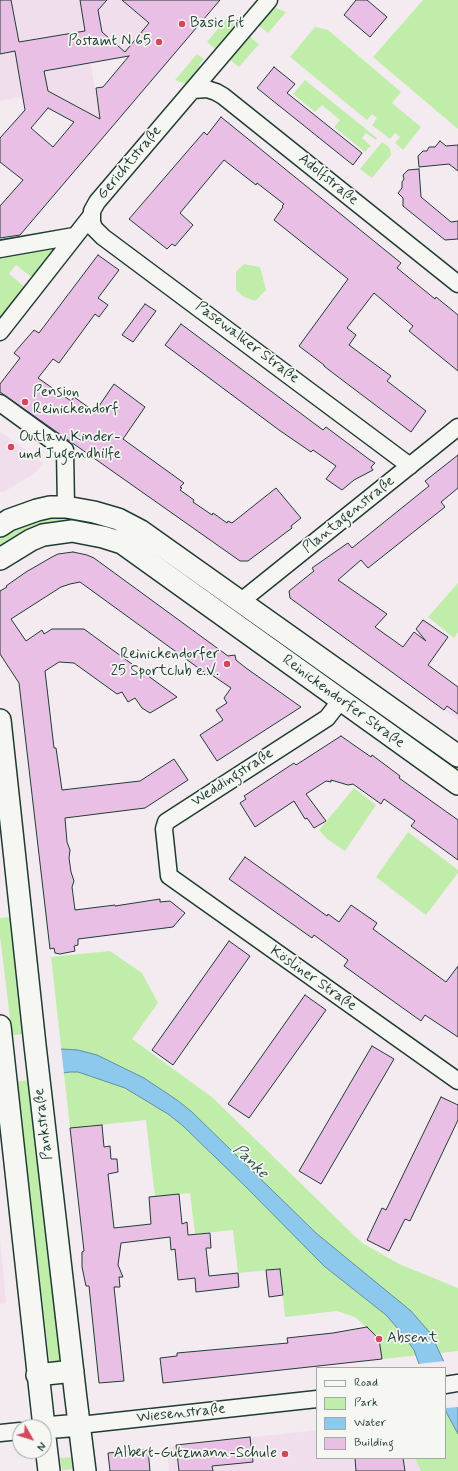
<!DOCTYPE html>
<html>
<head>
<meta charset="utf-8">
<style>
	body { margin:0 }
	#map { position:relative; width:458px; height:1471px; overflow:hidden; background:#f3ebf0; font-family:Mynerve,sans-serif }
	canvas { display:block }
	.legend { position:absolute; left:316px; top:1367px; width:130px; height:92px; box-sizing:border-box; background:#f6f6f2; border:1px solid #a0aca6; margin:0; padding:5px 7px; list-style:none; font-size:12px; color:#1f3d34 }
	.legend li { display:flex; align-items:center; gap:8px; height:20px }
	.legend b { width:20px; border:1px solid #a0aca6 }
	.north { position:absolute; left:12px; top:1419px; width:40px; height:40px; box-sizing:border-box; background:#f6f6f2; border:1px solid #a0aca6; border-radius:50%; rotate:129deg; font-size:11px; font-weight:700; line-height:16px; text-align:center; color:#1f3d34 }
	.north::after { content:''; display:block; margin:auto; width:14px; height:18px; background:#d1495b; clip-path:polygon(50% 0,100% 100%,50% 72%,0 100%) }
</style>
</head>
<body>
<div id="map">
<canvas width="458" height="1471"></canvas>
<ul class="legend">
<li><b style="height:5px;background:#f6f6f2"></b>Road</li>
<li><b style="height:11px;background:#c1edaa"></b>Park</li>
<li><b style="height:11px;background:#8dc8ed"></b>Water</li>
<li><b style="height:11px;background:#e9bfe6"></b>Building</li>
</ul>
<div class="north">N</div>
</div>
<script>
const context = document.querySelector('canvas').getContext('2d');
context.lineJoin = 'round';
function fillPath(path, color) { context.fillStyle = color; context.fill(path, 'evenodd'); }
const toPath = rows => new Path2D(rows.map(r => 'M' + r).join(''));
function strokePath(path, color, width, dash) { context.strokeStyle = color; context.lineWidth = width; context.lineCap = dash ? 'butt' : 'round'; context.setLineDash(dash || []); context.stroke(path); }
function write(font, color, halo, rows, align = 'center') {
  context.font = font + ' Mynerve,sans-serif'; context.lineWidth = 3.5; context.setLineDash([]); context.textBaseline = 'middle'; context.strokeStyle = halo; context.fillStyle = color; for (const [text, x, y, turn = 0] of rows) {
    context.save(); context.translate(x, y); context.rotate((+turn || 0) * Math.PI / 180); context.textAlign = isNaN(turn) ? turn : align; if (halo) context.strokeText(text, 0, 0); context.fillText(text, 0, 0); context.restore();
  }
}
const built = toPath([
	[0,0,220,0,155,77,102,32,86,35,100,119,48,91,0,101],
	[0,431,43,463,35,473,2,493,0,492],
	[458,691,458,720,445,710],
	[0,1240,6,1303,0,1304],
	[317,1430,317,1458,415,1458,421,1471,169,1471,167,1447]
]);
const green = toPath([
	[423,0,458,0,458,129,373,57],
	[274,7,286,12,268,33,258,25],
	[227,18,238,27,218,51,207,42],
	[315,27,328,30,401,92,392,103,421,127,403,150,395,143,400,137,395,133,390,139,372,125,377,118,372,114,367,120,290,57],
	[249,36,259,44,239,67,229,59],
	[197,54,204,59,199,65,203,68,192,81,186,84,175,80],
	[305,80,377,138,376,140,366,133,362,138,371,146,370,148,369,147,365,152,334,127,340,120,322,105,315,112,293,94],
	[382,142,390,148,391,155,372,178,360,169],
	[52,247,56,250,34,279,16,265,9,274,26,288,0,323,0,255],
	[244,264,260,267,266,290,255,301,244,297,236,290,236,272],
	[66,517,107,522,204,583,200,589,122,535,0,548,0,539,16,530,44,520],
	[458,583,458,632,454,638,428,617],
	[318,665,458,765,458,774,314,671],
	[354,788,376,805,345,851,327,839,319,830],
	[408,832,458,870,458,873,426,915,376,877],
	[11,917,25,1034,12,1035,0,936,0,918],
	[110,951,142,973,158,1003,132,1039,213,1098,362,1243,399,1264,458,1288,458,1351,382,1359,379,1339,355,1317,337,1311,285,1317,280,1269,238,1273,233,1230,195,1234,190,1193,155,1197,146,1120,70,1128,51,957],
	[30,1080,61,1360,60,1362,52,1363,49,1359,17,1081],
	[458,1407,458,1471,421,1471,415,1458,445,1458,445,1408],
	[74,1457,74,1469,62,1470,60,1458]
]);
const water = toPath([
	[61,1049,78,1050,97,1055,144,1078,177,1100,192,1112,316,1233,411,1311,431,1334,458,1392,458,1434,445,1410,445,1368,419,1364,414,1350,399,1330,386,1315,324,1266,246,1187,182,1125,168,1114,125,1088,78,1072,70,1072,0,1082,61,1049]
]);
const pier = toPath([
	[61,1047,64,1074,0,1084,0,1055],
	[445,1361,458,1388,458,1407,445,1408,445,1368,419,1368,417,1364]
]);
const building = toPath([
	[0,0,11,0,19,42,85,31,80,0,107,0,98,10,102,32,125,52,149,23,122,0,220,0,20,235,0,238,0,206,23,180,0,162,0,138,25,110,15,51,0,54,0,0],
	[129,56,103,87,96,88,100,119,48,91,44,71,129,56],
	[48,108,74,122,53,147,31,128,48,108],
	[356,0,367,0,387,17,370,37,344,15,356,0],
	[274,67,295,84,287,93,362,153,353,165,257,88,274,67],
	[221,117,401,263,397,268,435,299,436,297,458,315,458,371,409,331,413,326,374,293,347,328,356,335,349,345,391,376,387,381,426,411,411,432,329,370,324,366,324,365,299,346,348,279,274,220,283,207,282,206,284,204,257,183,256,185,224,160,180,213,193,225,175,246,172,244,167,249,129,219,204,132,207,135,221,117],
	[440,141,446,146,458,145,458,171,449,164,419,167,418,156,423,151,427,151,429,147,435,147,440,141],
	[419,169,421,197,451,222,458,221,458,239,445,240,403,206,403,198,398,193,402,188,402,182,404,179,403,175,408,170,419,169],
	[98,255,119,270,98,298,108,305,99,317,95,314,59,363,53,359,38,378,71,401,74,397,95,412,114,384,145,407,123,439,184,483,180,487,182,488,180,490,194,500,193,502,212,515,213,513,227,523,228,521,232,523,276,488,301,518,291,526,292,528,248,561,240,561,0,392,0,384,20,358,14,353,34,330,39,333,98,255],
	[145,304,156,311,133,342,122,335,145,304],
	[181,324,323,430,326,427,370,460,375,463,371,467,373,470,354,480,342,490,326,479,336,466,313,450,311,452,279,430,165,345,181,324],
	[458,455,458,488,441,502,445,507,368,568,361,560,338,580,387,614,375,627,403,647,414,632,426,641,416,629,423,620,448,637,428,665,458,687,458,714,447,706,444,710,290,598,289,591,314,571,312,568,345,545,348,543,352,548,429,486,425,481,458,455],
	[73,552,87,555,94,558,228,656,235,655,236,660,246,668,301,707,217,761,200,735,223,720,216,710,227,703,224,698,231,688,209,673,208,675,80,582,70,584,61,587,11,619,26,641,42,630,44,634,52,629,84,629,177,697,150,713,142,708,135,698,128,702,122,692,117,694,74,663,59,662,45,671,54,748,56,748,62,790,140,781,174,759,188,780,145,808,65,818,67,842,70,850,69,858,71,872,74,881,72,887,75,910,115,905,115,906,160,899,160,902,170,901,185,913,173,927,78,939,78,945,74,946,75,951,60,954,55,953,54,948,50,949,19,683,0,654,0,591,7,587,6,586,26,572,52,557,58,554,73,552],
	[341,736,371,757,372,755,400,776,399,778,458,820,458,860,411,826,415,821,384,799,381,804,353,784,348,785,331,780,331,782,326,781,306,794,326,821,314,828,307,818,305,819,294,801,255,827,240,803,246,799,244,796,294,763,296,765,341,736],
	[245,857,327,916,328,914,339,922,351,905,377,923,373,929,446,982,458,966,458,1037,425,1015,421,1021,344,966,348,960,314,935,312,938,229,879,245,857],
	[229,941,250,956,173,1065,152,1050,229,941],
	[305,995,326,1010,249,1118,228,1104,305,995],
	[372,1046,394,1059,321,1184,299,1171,372,1046],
	[441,1097,458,1105,458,1120,410,1221,405,1219,389,1251,367,1240,382,1208,386,1210,441,1097],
	[102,1125,104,1147,110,1146,111,1159,117,1159,118,1172,108,1174,114,1228,151,1224,149,1197,179,1194,182,1224,187,1222,188,1235,210,1233,211,1248,206,1248,209,1276,238,1273,239,1287,196,1292,195,1278,178,1280,175,1249,171,1250,170,1237,121,1243,118,1265,123,1277,119,1277,120,1287,114,1287,124,1381,99,1383,89,1286,86,1286,82,1267,82,1252,84,1251,70,1128,102,1125],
	[280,1269,283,1295,269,1297,266,1270,280,1269],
	[367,1327,379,1339,382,1359,163,1383,160,1358,177,1356,177,1353,288,1343,287,1338,333,1333,367,1327],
	[250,1437,253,1462,212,1466,213,1471,179,1471,176,1445,250,1437],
	[148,1449,150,1471,110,1471,108,1453,148,1449],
	[355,1458,403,1458,405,1471,356,1471,355,1458]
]);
const minor = toPath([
	[269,0,97,202,92,211,92,222,94,228,103,237,410,466],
	[193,90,207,89,216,92,223,96,458,284],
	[0,249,74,236],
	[0,332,91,216],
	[0,403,65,450,66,507],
	[240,602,458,427],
	[341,700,327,718,166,822,164,829,169,876,458,1081],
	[445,1385,458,1383],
	[80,1425,317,1399],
	[0,1433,20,1431]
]);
const major = toPath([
	[0,526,9,520,37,510,50,507,66,507,94,512,118,519,141,531,458,756],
	[0,559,31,540,43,535,72,531,103,537,122,543,458,784],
	[0,720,35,1045,76,1399,85,1471],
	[0,1026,44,1427],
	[37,1375,73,1371],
	[44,1428,80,1425],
	[44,1429,49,1471]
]);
const markers = [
	[182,24,4,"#d1495b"],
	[159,42,4,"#d1495b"],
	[25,402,4,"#d1495b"],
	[11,447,4,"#d1495b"],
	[227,664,4,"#d1495b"],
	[379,1339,4,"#d1495b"],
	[285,1454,4,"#d1495b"]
];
const poiNames = [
	["Basic Fit",190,24],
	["Postamt N 65",151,42,"right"],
	["Pension",33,393],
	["Reinickendorf",33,410],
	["Outlaw Kinder-",19,438],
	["und Jugendhilfe",19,455],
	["Reinickendorfer",219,655,"right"],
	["25 Sportclub e.V.",219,672,"right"],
	["Absent",387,1339],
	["Albert-Gutzmann-Schule",277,1454,"right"]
];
const streetNames = [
	["Gerichtstraße",130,163,-50],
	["Adolfstraße",328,180,39],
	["Pasewalker Straße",247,343,37],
	["Plantagenstraße",349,515,-39],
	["Reinickendorfer Straße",343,702,36],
	["Weddingstraße",233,778,-33],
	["Kösliner Straße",313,979,35],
	["Pankstraße",44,1124,-97],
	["Wiesenstraße",181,1414,-6]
];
const waterNames = [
	["Panke",250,1162,44]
];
fillPath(built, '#f0deed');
fillPath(green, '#c1edaa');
fillPath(water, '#8dc8ed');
strokePath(water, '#6190a3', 1);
fillPath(pier, '#f3ebf0');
fillPath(building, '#e9bfe6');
strokePath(building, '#1f3d34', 1);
strokePath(minor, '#1f3d34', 19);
strokePath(major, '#1f3d34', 24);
strokePath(minor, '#f6f6f2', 16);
strokePath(major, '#f6f6f2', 21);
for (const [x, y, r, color] of markers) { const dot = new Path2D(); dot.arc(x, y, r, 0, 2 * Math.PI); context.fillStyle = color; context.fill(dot); strokePath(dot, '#f6f6f2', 1.5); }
write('15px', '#1f3d34', '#f6f6f2', poiNames, 'left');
write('15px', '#1f3d34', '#f6f6f2', streetNames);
write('italic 16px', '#355959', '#f6f6f2', waterNames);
</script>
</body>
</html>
